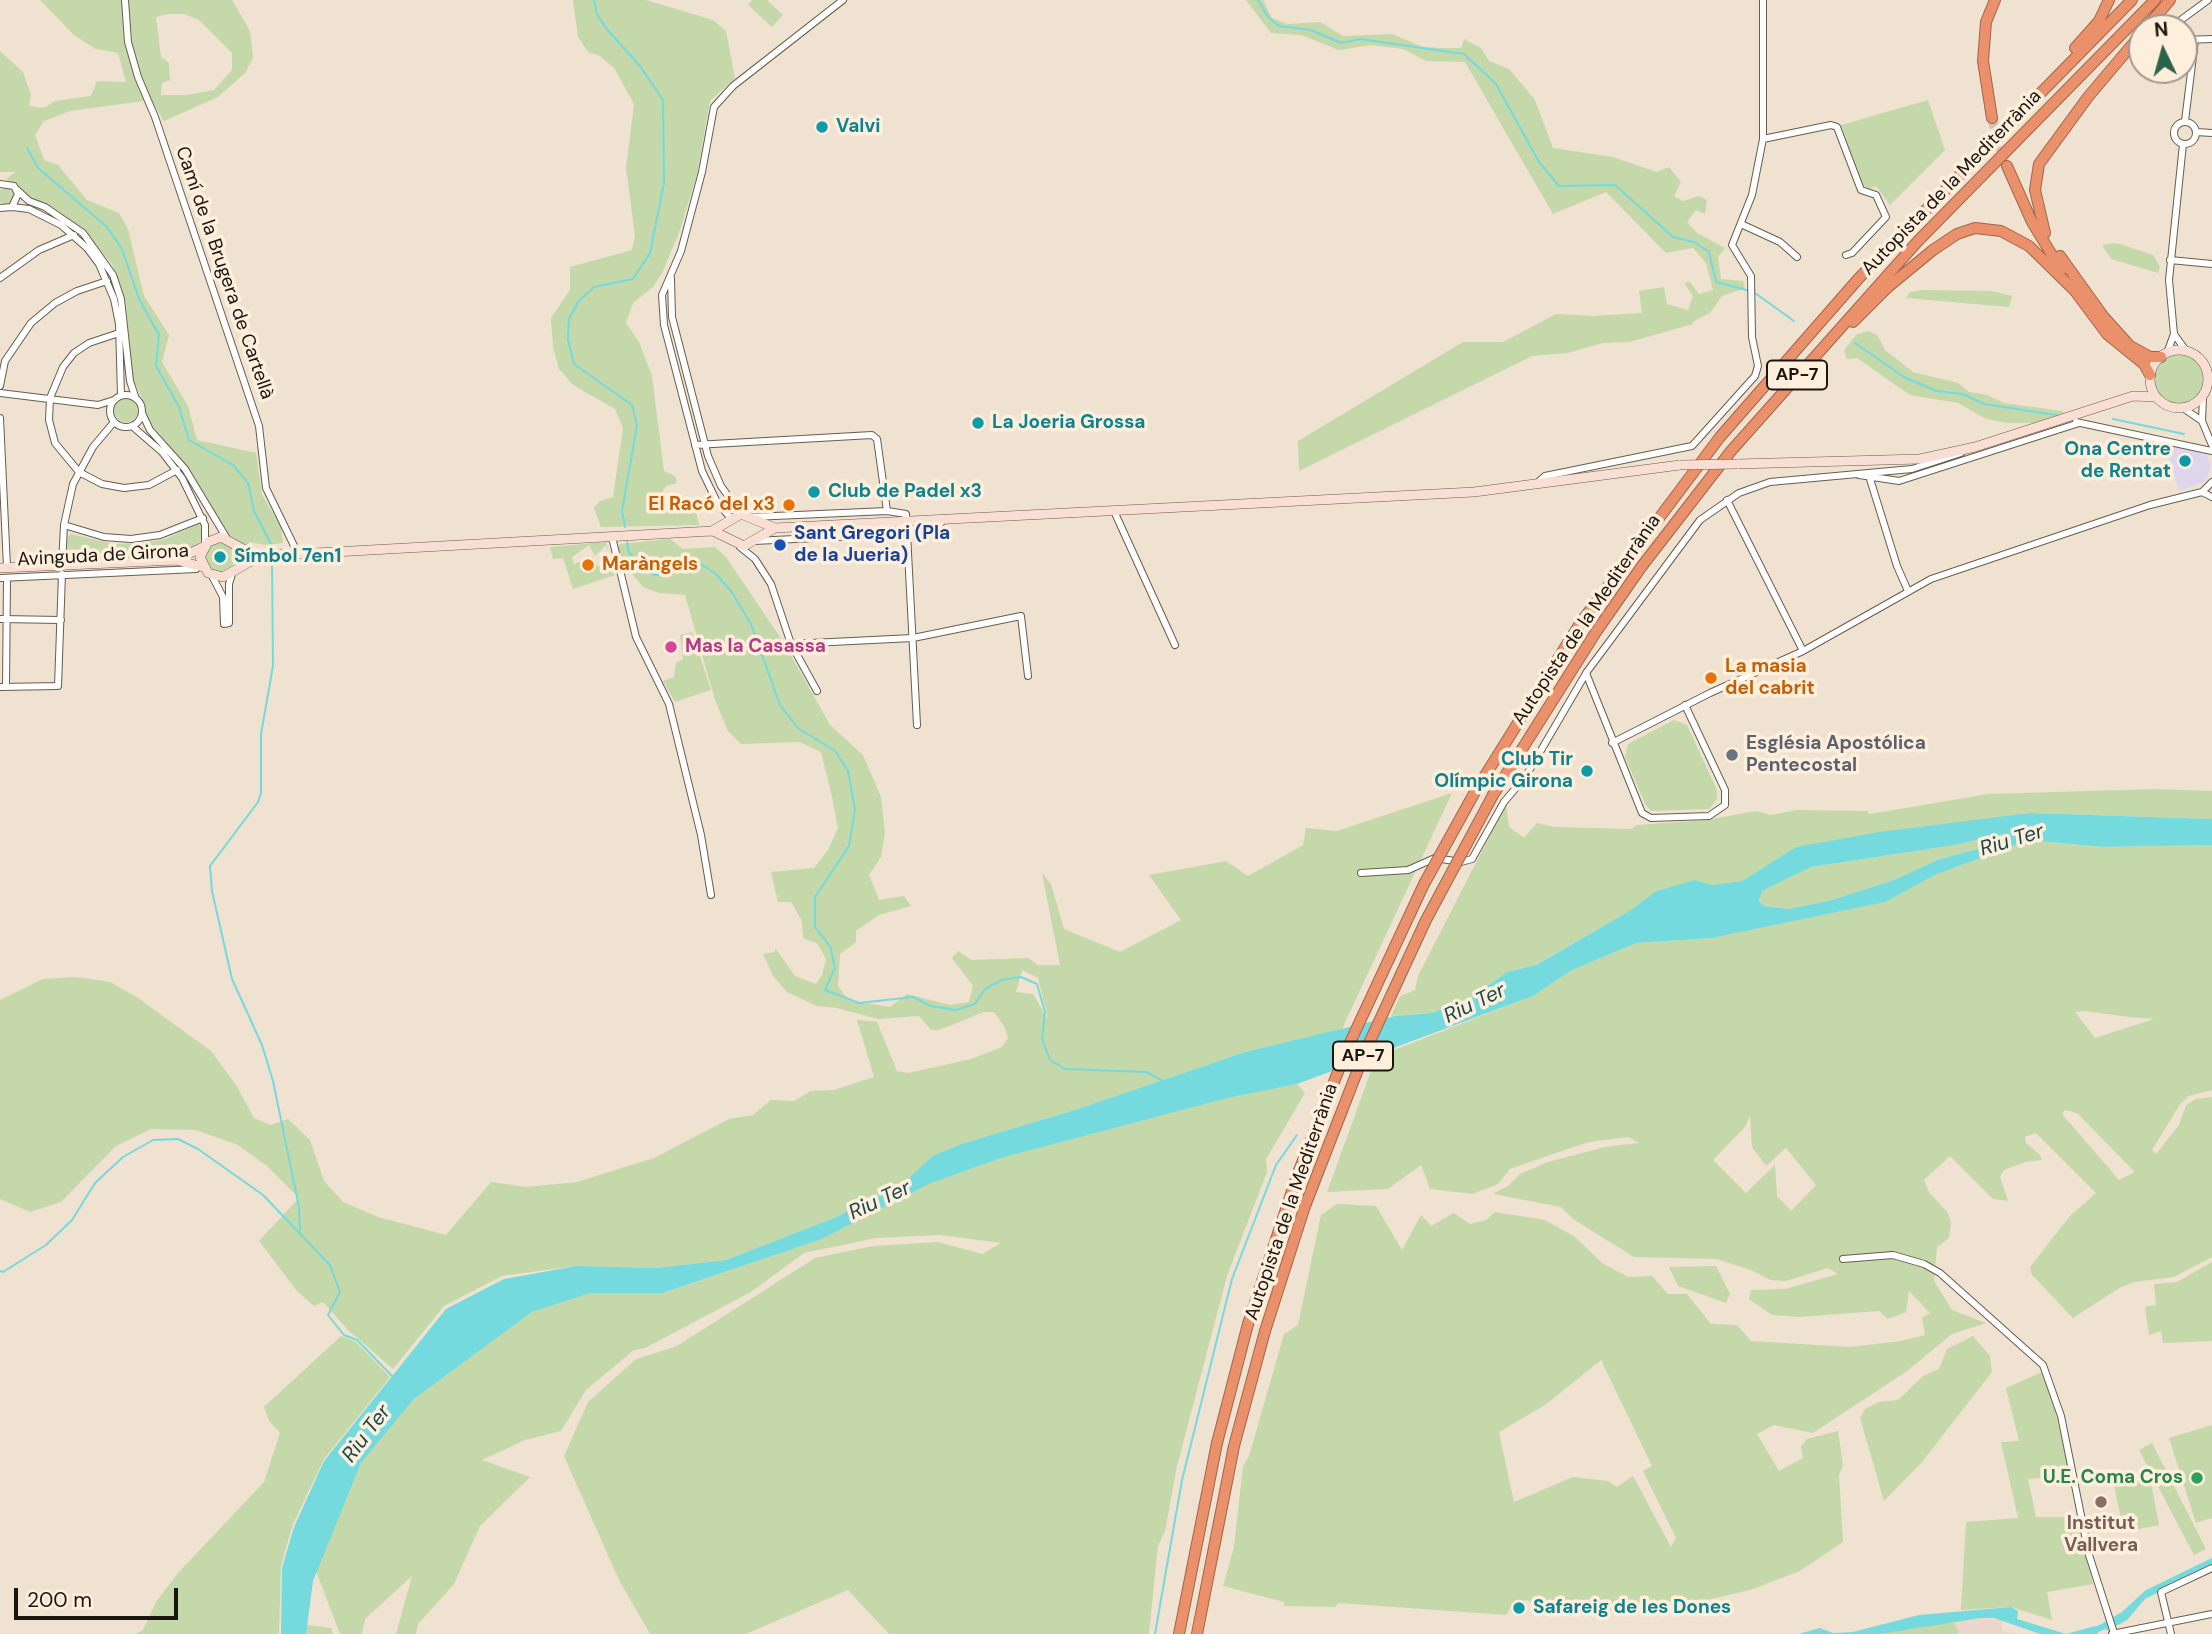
<!DOCTYPE html>
<html>
<head>
<meta charset="utf-8">
<style>
	body { margin:0 }
	#map { position:relative; width:2212px; height:1634px; overflow:hidden; background:#f0e2d0; font-family:"DM Sans",sans-serif }
	canvas { display:block }
	.north { position:absolute; left:2128px; top:14px; width:70px; height:70px; box-sizing:border-box; background:#feefdd; border:2px solid #a3988b; border-radius:50%; rotate:355deg; font-size:19px; font-weight:700; line-height:28px; text-align:center; color:#1a160f }
	.north::after { content:''; display:block; margin:auto; width:24px; height:32px; background:#2c634b; clip-path:polygon(50% 0,100% 100%,50% 72%,0 100%) }
	.scale { position:absolute; left:14px; top:1588px; width:164px; height:32px; box-sizing:border-box; border:4px solid #1a160f; border-top:0; padding-left:9px; font-size:21px; line-height:24px; white-space:nowrap; color:#1a160f; -webkit-text-stroke:5px #feefdd; paint-order:stroke }
</style>
</head>
<body>
<div id="map">
<canvas width="2212" height="1634"></canvas>
<div class="north">N</div>
<div class="scale">200 m</div>
</div>
<script>
const context = document.querySelector('canvas').getContext('2d');
context.lineJoin = 'round';
function fillPath(path, color) { context.fillStyle = color; context.fill(path, 'evenodd'); }
const toPath = rows => new Path2D(rows.map(r => 'M' + r).join(''));
function strokePath(path, color, width, dash) { context.strokeStyle = color; context.lineWidth = width; context.lineCap = dash ? 'butt' : 'round'; context.setLineDash(dash || []); context.stroke(path); }
function write(font, color, halo, rows, align = 'center') {
  context.font = font + ' "DM Sans",sans-serif'; context.lineWidth = 7; context.setLineDash([]); context.textBaseline = 'middle'; context.strokeStyle = halo; context.fillStyle = color; for (const [text, x, y, turn = 0] of rows) {
    context.save(); context.translate(x, y); context.rotate((+turn || 0) * Math.PI / 180); context.textAlign = isNaN(turn) ? turn : align; if (halo) context.strokeText(text, 0, 0); context.fillText(text, 0, 0); context.restore();
  }
}
const commercial = toPath([
	[2164,443,2206,452,2211,466,2206,481,2179,491]
]);
const education = toPath([
	[1980,1618,2002,1620,2002,1631,2018,1634,1959,1634,1954,1622]
]);
const green = toPath([
	[40,0,232,0,250,31,253,58,245,73,218,97,164,121,151,100,70,111,44,121,35,135,44,160,58,165,87,200,119,213,128,229,144,296,169,335,162,362,188,406,197,440,256,453,262,495,281,526,283,543,267,545,248,542,257,552,243,548,225,533,185,464,146,418,144,402,133,379,126,303,112,264,80,227,54,208,28,197,6,179,16,172,0,172,0,51,23,72,31,95,29,106,44,108,55,101,91,96,97,81,126,82,118,53,96,49,75,36],
	[168,14,184,14,199,20,232,53,232,70,214,90,186,95,161,95,162,83,170,80,169,63,161,57,156,17],
	[573,0,646,0,713,20,726,31,735,78,710,101,697,174,679,233,662,273,653,287,633,303,626,323,639,342,652,376,664,471,675,476,677,483,666,486,657,500,671,505,695,507,699,525,601,527,594,508,600,501,613,497,623,428,615,409,573,385,559,369,553,347,551,318,570,290,570,267,632,250,635,236,626,168,634,104,614,68,600,56,588,52,578,37],
	[752,0,767,0,783,15,772,27,748,5],
	[1246,0,1263,0,1272,18,1288,24,1320,22,1343,36,1392,34,1423,47,1441,48,1461,48,1464,39,1481,48,1489,61,1509,69,1535,100,1553,148,1613,157,1657,172,1669,167,1681,182,1674,196,1683,201,1699,196,1707,200,1705,214,1696,210,1687,222,1697,233,1725,248,1718,257,1721,279,1743,281,1745,288,1722,296,1710,313,1694,321,1693,324,1629,342,1603,343,1568,353,1532,356,1299,471,1298,441,1463,342,1503,342,1556,314,1593,316,1642,313,1639,291,1664,287,1667,304,1688,310,1693,296,1684,283,1690,282,1699,294,1713,290,1706,263,1693,248,1666,253,1606,192,1553,214,1465,62,1426,61,1403,49,1371,45,1339,50,1301,35,1271,33],
	[1928,100,1945,150,1890,205,1876,186,1869,189,1863,185,1841,125],
	'-2 196a8 8 0 1 1 16 0a8 8 0 1 1-16 0Z',
	[2116,243,2153,255,2160,267,2158,273,2111,259,2102,245],
	[1922,290,1991,291,2012,296,2009,307,1906,298,1910,292],
	[1869,331,1878,336,1885,350,1913,372,1958,383,1969,392,1987,395,2004,403,2062,411,2064,414,2040,423,2007,423,1986,419,1958,403,1910,395,1857,358,1847,359,1844,350,1857,334],
	'2154 380a25 25 0 1 1 50 0a25 25 0 1 1-50 0Z',
	'114 410a12 12 0 1 1 24 0a12 12 0 1 1-24 0Z',
	[198,524,203,527,202,539,197,545,177,555,71,561,67,557,67,537,71,534,114,544,141,543,165,539],
	[670,539,683,549,715,547,726,557,784,643,830,725,863,755,881,797,885,832,881,857,869,875,879,900,904,896,911,906,879,915,856,931,856,942,840,954,838,986,848,1000,890,1007,907,994,950,1005,969,1002,973,986,952,958,958,951,971,960,1028,958,1038,965,1060,965,1042,873,1051,884,1064,929,1120,952,1181,920,1149,875,1226,861,1248,876,1303,845,1306,828,1337,831,1452,793,1342,1029,1245,1052,1075,1110,961,1144,932,1156,902,1185,834,1218,726,1260,656,1268,576,1266,502,1276,444,1306,393,1369,348,1330,323,1302,314,1306,297,1291,259,1241,299,1198,267,1166,238,1145,196,1130,151,1129,116,1146,61,1202,30,1212,0,1199,0,1000,43,979,76,977,110,982,138,998,211,1051,236,1085,254,1118,271,1125,288,1119,310,1140,324,1181,343,1202,378,1217,446,1235,491,1182,526,1187,577,1182,654,1158,729,1119,753,1115,771,1100,794,1101,811,1091,834,1090,874,1077,857,1020,877,1022,897,1071,908,1073,971,1059,1002,1047,1008,1038,1004,1026,994,1012,984,1012,939,1030,931,1030,919,1016,878,1019,837,1008,817,1006,787,992,773,976,763,954,775,952,775,948,795,976,816,984,822,975,826,959,818,944,803,938,802,921,791,902,778,902,771,872,814,868,828,850,838,828,832,797,821,752,800,742,741,744,728,731,715,700,685,595,659,593,643,587,615,553,620,544],
	[1022,970,1038,978,1048,1019,1033,994,1016,992],
	[606,542,615,575,573,589,563,558,553,559,550,547],
	[589,545,595,556,606,545,611,559,598,567,593,557,574,564,572,557],
	'205 557a15 15 0 1 1 30 0a15 15 0 1 1-30 0Z',
	[692,632,711,690,675,702,663,681,674,677,676,663,683,659,680,635],
	[1674,720,1687,725,1717,790,1717,799,1709,809,1651,811,1645,804,1625,757,1628,744],
	[2156,789,2212,791,2212,819,2030,813,1796,847,1742,881,1712,885,1695,880,1656,891,1631,910,1535,965,1507,972,1471,998,1432,1013,1391,1016,1400,996,1415,990,1418,976,1506,804,1509,827,1524,838,1537,823,1554,827,1631,829,1637,825,1707,820,1756,811,1771,815,1796,810,1867,811,1870,814,1988,794],
	[2003,834,2007,835,1992,845,1937,860,1894,880,1832,900,1788,909,1764,906,1759,900,1762,891,1811,867,1955,845],
	[2028,840,2103,847,2212,845,2212,1090,2189,1096,2180,1104,2152,1150,2156,1154,2179,1125,2186,1105,2196,1099,2212,1097,2212,1257,2174,1277,2134,1282,2121,1287,2073,1318,2032,1275,2030,1267,2070,1216,2096,1193,2036,1133,2025,1137,2026,1143,2040,1155,2042,1160,2025,1162,2004,1170,2000,1177,2008,1201,1993,1199,1950,1156,1924,1180,1929,1192,1948,1213,1951,1222,1949,1238,1937,1247,1934,1281,1952,1310,1986,1323,1952,1334,1907,1371,1813,1433,1774,1425,1757,1434,1779,1471,1803,1458,1801,1446,1807,1439,1838,1431,1843,1465,1839,1475,1843,1542,1800,1571,1750,1590,1707,1600,1655,1602,1621,1611,1579,1613,1556,1611,1545,1603,1534,1608,1528,1600,1514,1602,1506,1615,1339,1603,1335,1607,1285,1606,1284,1602,1223,1586,1234,1547,1243,1466,1249,1456,1284,1334,1298,1325,1321,1215,1337,1204,1376,1206,1402,1250,1421,1215,1431,1226,1454,1213,1470,1224,1486,1220,1495,1212,1545,1220,1575,1237,1602,1263,1628,1277,1652,1276,1668,1294,1687,1294,1711,1324,1737,1325,1751,1341,1850,1347,1901,1341,1925,1335,1922,1318,1930,1313,1909,1291,1906,1312,1888,1319,1879,1311,1799,1317,1772,1315,1749,1299,1751,1290,1785,1289,1838,1274,1828,1268,1786,1281,1770,1280,1751,1270,1716,1259,1634,1257,1573,1219,1561,1207,1493,1194,1508,1186,1520,1174,1548,1162,1605,1147,1639,1143,1629,1137,1589,1142,1550,1155,1510,1169,1498,1184,1473,1194,1430,1189,1421,1165,1388,1189,1327,1192,1376,1057,1533,996,1570,971,1636,943,1712,938,1884,902,1935,875],
	[2084,1011,2130,1017,2154,1019,2095,1038,2075,1012],
	[2065,1110,2077,1113,2135,1172,2119,1180,2062,1114],
	[1750,1116,1752,1147,1766,1166,1786,1148,1816,1185,1791,1211,1777,1196,1775,1165,1746,1193,1713,1160,1745,1127],
	[1601,1360,1652,1466,1643,1471,1676,1538,1671,1547,1633,1476,1617,1487,1608,1481,1573,1477,1514,1502,1499,1432,1545,1405],
	[1297,1084,1305,1093,1266,1159,1267,1172,1227,1276,1177,1466,1165,1531,1158,1546,1149,1634,889,1634,848,1590,746,1634,650,1634,619,1580,564,1456,588,1402,636,1359,677,1346,815,1258,873,1246,938,1242,982,1254,1001,1243,940,1235,876,1238,804,1253,751,1292,645,1348,634,1350,586,1390,561,1431,525,1440,482,1460,530,1477,480,1526,454,1584,418,1624,416,1634,396,1634,412,1576,365,1619,362,1634,340,1634,316,1571,361,1463,414,1399,532,1312,591,1293,664,1293,822,1239,929,1184,1001,1158,1228,1098],
	[2212,1262,2212,1341,2163,1343,2161,1331,2149,1335,2145,1307,2156,1305,2154,1284,2177,1282],
	[1716,1266,1730,1294,1726,1303,1678,1286,1669,1267],
	[341,1336,356,1342,390,1377,324,1459,293,1524,281,1566,279,1634,135,1634,143,1630,156,1602,178,1573,264,1482,280,1433,269,1421,264,1407],
	[1973,1336,1990,1356,1992,1372,1922,1462,1884,1501,1860,1418,1865,1409,1879,1402,1898,1400,1923,1376,1939,1369,1947,1349],
	[2042,1372,2054,1405,2070,1476,2028,1479,2036,1517,2079,1517,2093,1584,2047,1592,2052,1620,2011,1607,1961,1610,1966,1522,2018,1518,2001,1442,2019,1441,2006,1388],
	[2212,1425,2212,1518,2196,1523,2169,1438],
	[2152,1443,2206,1549,2194,1555,2139,1450],
	[2149,1473,2159,1525,2124,1532,2113,1481],
	[1954,1622,1959,1634,1880,1634,1900,1629],
	[307,1625,331,1628,333,1634,306,1634]
]);
const water = toPath([
	[2030,813,2212,819,2212,845,2103,847,2028,840,1935,875,1885,902,1712,938,1636,943,1570,971,1533,996,1297,1084,1228,1098,1001,1158,929,1184,822,1239,663,1293,591,1293,532,1312,414,1399,361,1463,313,1581,306,1634,281,1634,282,1568,294,1527,324,1461,446,1309,504,1279,576,1266,656,1268,726,1260,834,1218,902,1185,932,1156,961,1144,1075,1110,1245,1052,1395,1016,1432,1013,1471,998,1507,972,1536,965,1631,910,1656,891,1695,880,1712,885,1742,881,1796,847,1880,832],
	[2003,834,2006,835,1992,845,1937,860,1894,880,1832,900,1788,909,1764,906,1759,901,1762,891,1811,867,1955,845],
	[2212,1558,2212,1565,2145,1599,2127,1620,2107,1631,2103,1623,2122,1612,2146,1590],
	[2011,1607,2018,1611,2017,1619,2066,1634,2095,1626,2098,1634,2040,1634,1994,1618,1980,1618,1880,1634,1798,1634,1820,1628,1833,1633,1853,1632,1919,1615]
]);
const stream = toPath([
	[594,0,597,14,605,27,640,66,663,100,664,183,650,253,633,279,594,287,578,302,569,319,568,339,574,364,632,405,637,426,622,511,625,527],
	[1258,0,1268,17,1279,26,1311,30,1341,43,1360,39,1464,54,1496,84,1539,162,1559,186,1615,185,1673,237,1694,242,1709,252,1716,282,1750,291],
	[27,148,38,168,107,227,122,249,139,299,159,335,156,366,179,407,189,440,233,465,248,483,254,511,271,544],
	[1755,293,1794,321],
	[1855,343,1904,377,1936,391,1963,394,1984,404,2056,415],
	[2113,419,2184,434],
	[627,540,628,551,644,570,655,575,682,570,697,562,715,573,731,591,751,624,780,705,798,728,835,751,848,771,855,809,849,846,815,897,815,927,830,946,835,968,825,990,859,1003,913,997,931,1006,956,1010,975,1004,985,989,1002,980,1021,977,1037,984,1045,1012,1042,1039,1050,1060,1065,1069,1146,1072,1163,1081],
	[272,561,273,666,261,734,261,793,258,802,210,866,212,891,232,979,262,1045,273,1081,299,1207,300,1234],
	[0,1271,3,1272,46,1245,72,1220,95,1183,123,1157,153,1140,178,1139,198,1149,263,1195,330,1265,340,1292,328,1315,344,1335,357,1340,393,1377],
	[1155,1634,1182,1480,1232,1279,1276,1165,1297,1135]
]);
const canal = toPath([
	[2087,1634,2111,1623]
]);
const motorwayTunnel = toPath([
	[1992,118,2005,162]
]);
const minor = toPath([
	[125,0,128,42,138,77,155,117,259,426,266,488,298,554],
	[2170,28,2208,0],
	[2184,40,2212,39],
	[2185,121,2195,40],
	'2174 133a11 11 0 1 1 22 0a11 11 0 1 1-22 0Z',
	[2196,132,2212,133],
	[1763,139,1831,125,1837,127,1861,190,1876,195,1886,217,1852,253,1846,255],
	[2183,144,2169,280,2174,334,2187,352],
	[0,184,14,186,18,194,12,207,0,208],
	[15,188,29,201,45,207,83,233,113,275,121,299,130,381,136,399],
	[12,207,29,209,61,225,87,248,99,264,114,299,119,324,121,396],
	[1741,224,1780,242,1797,257],
	[2170,260,2212,264],
	[0,278,39,250,74,235],
	[671,278,672,317,708,456,721,486,741,514],
	[119,333,89,343,74,353,63,367,50,398,49,420,55,443,79,472,102,484,124,488,149,485,177,470],
	[2167,353,2174,334],
	[0,386,5,361,31,323,55,303,77,291,107,281],
	[0,393,98,405,114,400],
	'110 411a16 16 0 1 1 32 0a16 16 0 1 1-32 0Z',
	[2203,396,2202,421,2212,445],
	[2183,408,2202,421],
	[142,413,150,430,185,469,226,537],
	[0,418,7,567],
	[2076,422,2212,451],
	[132,426,162,452,182,478,205,525,205,544],
	[695,445,872,435,877,439,887,511],
	[1859,475,1899,481,2079,423],
	[1870,479,1897,566,1908,591],
	[1536,484,1545,476,1692,446,1755,376,1758,366,1752,337,1751,276,1732,245,1752,195,1763,139,1763,0],
	[2202,492,2212,497],
	[1727,500,1803,651],
	[1114,511,1175,645],
	[752,517,887,511,906,514,917,725],
	[731,519,716,500,702,471,664,325,662,295,681,251,702,172,714,107,733,86,843,0],
	[64,525,104,537,131,539,160,535,203,518],
	[612,537,636,637,669,704,701,835,711,895],
	[754,541,898,534,907,530,936,527,944,520],
	[740,547,755,559,771,584,791,644,817,691],
	[62,565,64,525,73,484,93,447,114,422],
	[212,576,223,597,224,624,229,623,229,584,232,574],
	[0,578,196,569],
	[0,619,61,620],
	[791,644,913,638,1021,616,1028,676],
	[0,687,58,686,62,574],
	[6,687,7,578],
	[1685,705,1725,790,1725,805,1709,816,1651,818,1642,813,1586,673,1700,520,1739,493,1770,482,1912,469,1961,453],
	[1612,743,1710,693,1803,651,1931,579,2150,505,2202,492,2212,482],
	[1361,873,1408,870,1435,858,1461,862,1472,859,1504,802,1526,776,1585,675],
	[1843,1259,1893,1255,1924,1264,1940,1273,2043,1365,2061,1416,2089,1555,2114,1633],
	[2112,1634,2212,1614],
	[2171,1634,2161,1592,2212,1568]
]);
const secondary = toPath([
	'2150 379a29 29 0 1 1 58 0a29 29 0 1 1-58 0Z',
	[1737,464,1920,459,1975,447,2133,396,2156,397],
	[713,531,744,546,773,529],
	[262,555,223,577,208,573,200,557,208,542,221,537,252,554,298,554,712,531,741,514,775,528,1474,492,1680,465],
	[178,559,203,547],
	[0,568,176,560,203,567]
]);
const motorway = toPath([
	[2146,28,2170,0],
	[2075,48,2099,21,2109,0],
	[1992,118,1983,61,1986,22,1995,0],
	[2007,166,2032,222,2061,270],
	[2045,233,2035,190,2039,164,2088,97,2142,33],
	[2060,256,2103,316,2130,346,2150,357,2161,357],
	[2072,287,2107,334,2144,364,2150,375],
	[1853,322,1888,287,1933,250,1957,234,1975,228,2001,231,2029,246,2074,290],
	[1476,790,1581,622,1720,437,1859,278,2132,0],
	[1493,795,1596,632,1642,566,1731,451,1918,241,2155,0],
	[1179,1634,1217,1443,1248,1324],
	[1197,1634,1234,1446,1265,1331]
]);
const secondaryBridge = toPath([
	[1680,465,1737,464]
]);
const motorwayBridge = toPath([
	[1248,1324,1298,1173,1347,1049,1424,884,1476,790],
	[1265,1331,1305,1206,1364,1054,1426,920,1493,795]
]);
const markers = [
	[822,127,7,"#0f9aa8"],
	[978,423,7,"#0f9aa8"],
	[2185,461,7,"#0f9aa8"],
	[814,492,7,"#0f9aa8"],
	[789,505,7,"#e8710a"],
	[780,545,7,"#1a4fb4"],
	[220,557,7,"#0f9aa8"],
	[588,565,7,"#e8710a"],
	[671,647,7,"#d1479c"],
	[1711,678,7,"#e8710a"],
	[1732,755,7,"#6b7280"],
	[1587,771,7,"#0f9aa8"],
	[2197,1478,7,"#2e9e5b"],
	[2101,1502,7,"#8d6e63"],
	[1519,1608,7,"#0f9aa8"]
];
const shields = [
	[1797,375,60],
	[1363,1056,60]
];
const shieldNames = [
	["AP-7",1797,375],
	["AP-7",1363,1056]
];
const cultureNames = [
	["Valvi",836,127],
	["La Joeria Grossa",992,423],
	["Ona Centre",2171,450,"right"],
	["de Rentat",2171,472,"right"],
	["Club de Padel x3",828,492],
	["Símbol 7en1",234,557],
	["Club Tir",1573,760,"right"],
	["Olímpic Girona",1573,782,"right"],
	["Safareig de les Dones",1533,1608]
];
const streetNames = [
	["Autopista de la Mediterrània",1952,183,-46],
	["Camí de la Brugera de Cartellà",224,273,71],
	["Avinguda de Girona",103,556,-3],
	["Autopista de la Mediterrània",1587,620,-56],
	["Autopista de la Mediterrània",1292,1202,-71]
];
const foodNames = [
	["El Racó del x3",775,505,"right"],
	["Maràngels",602,565],
	["La masia",1725,667],
	["del cabrit",1725,689]
];
const transitNames = [
	["Sant Gregori (Pla",794,534],
	["de la Jueria)",794,556]
];
const hotelNames = [
	["Mas la Casassa",685,647]
];
const worshipNames = [
	["Església Apostólica",1746,744],
	["Pentecostal",1746,766]
];
const leisureNames = [
	["U.E. Coma Cros",2183,1478]
];
const educationNames = [
	["Institut",2101,1524],
	["Vallvera",2101,1546]
];
const waterNames = [
	["Riu Ter",2012,841,-17],
	["Riu Ter",1475,1004,-26],
	["Riu Ter",880,1201,-25],
	["Riu Ter",367,1434,-53]
];
fillPath(commercial, '#ded6eb');
fillPath(education, '#ecd5ca');
fillPath(green, '#c4d8a9');
fillPath(water, '#74dade');
strokePath(stream, '#74dade', 2);
strokePath(canal, '#74dade', 6);
strokePath(motorwayTunnel, '#d0c3b3', 10, [10, 5]);
strokePath(minor, '#695d4d', 8);
strokePath(secondary, '#695d4d', 10);
strokePath(motorway, '#a1654b', 12);
strokePath(minor, '#fff', 6);
strokePath(secondary, '#f9ded3', 9);
strokePath(motorway, '#ea906b', 10);
strokePath(secondaryBridge, '#695d4d', 10, []);
strokePath(motorwayBridge, '#a1654b', 12, []);
strokePath(secondaryBridge, '#f9ded3', 9);
strokePath(motorwayBridge, '#ea906b', 10);
for (const [x, y, r, color] of markers) { const dot = new Path2D(); dot.arc(x, y, r, 0, 2 * Math.PI); context.fillStyle = color; context.fill(dot); strokePath(dot, '#feefdd', 2.5); }
for (const [x, y, w] of shields) { const box = new Path2D(); box.roundRect(x - w / 2, y - 14.5, w, 29, 5); context.fillStyle = '#feefdd'; context.fill(box); strokePath(box, '#1a160f', 2); }
write('bold 18px', '#1a160f', null, shieldNames);
write('bold 19px', '#0d838f', '#feefdd', cultureNames, 'left');
write('19px', '#1a160f', '#feefdd', streetNames);
write('bold 19px', '#c56008', '#feefdd', foodNames, 'left');
write('bold 19px', '#164399', '#feefdd', transitNames, 'left');
write('bold 19px', '#b23c85', '#feefdd', hotelNames, 'left');
write('bold 19px', '#5b616d', '#feefdd', worshipNames, 'left');
write('bold 19px', '#27864d', '#feefdd', leisureNames, 'right');
write('bold 19px', '#785e54', '#feefdd', educationNames);
write('italic 21px', '#1a484a', '#feefdd', waterNames);
</script>
</body>
</html>
